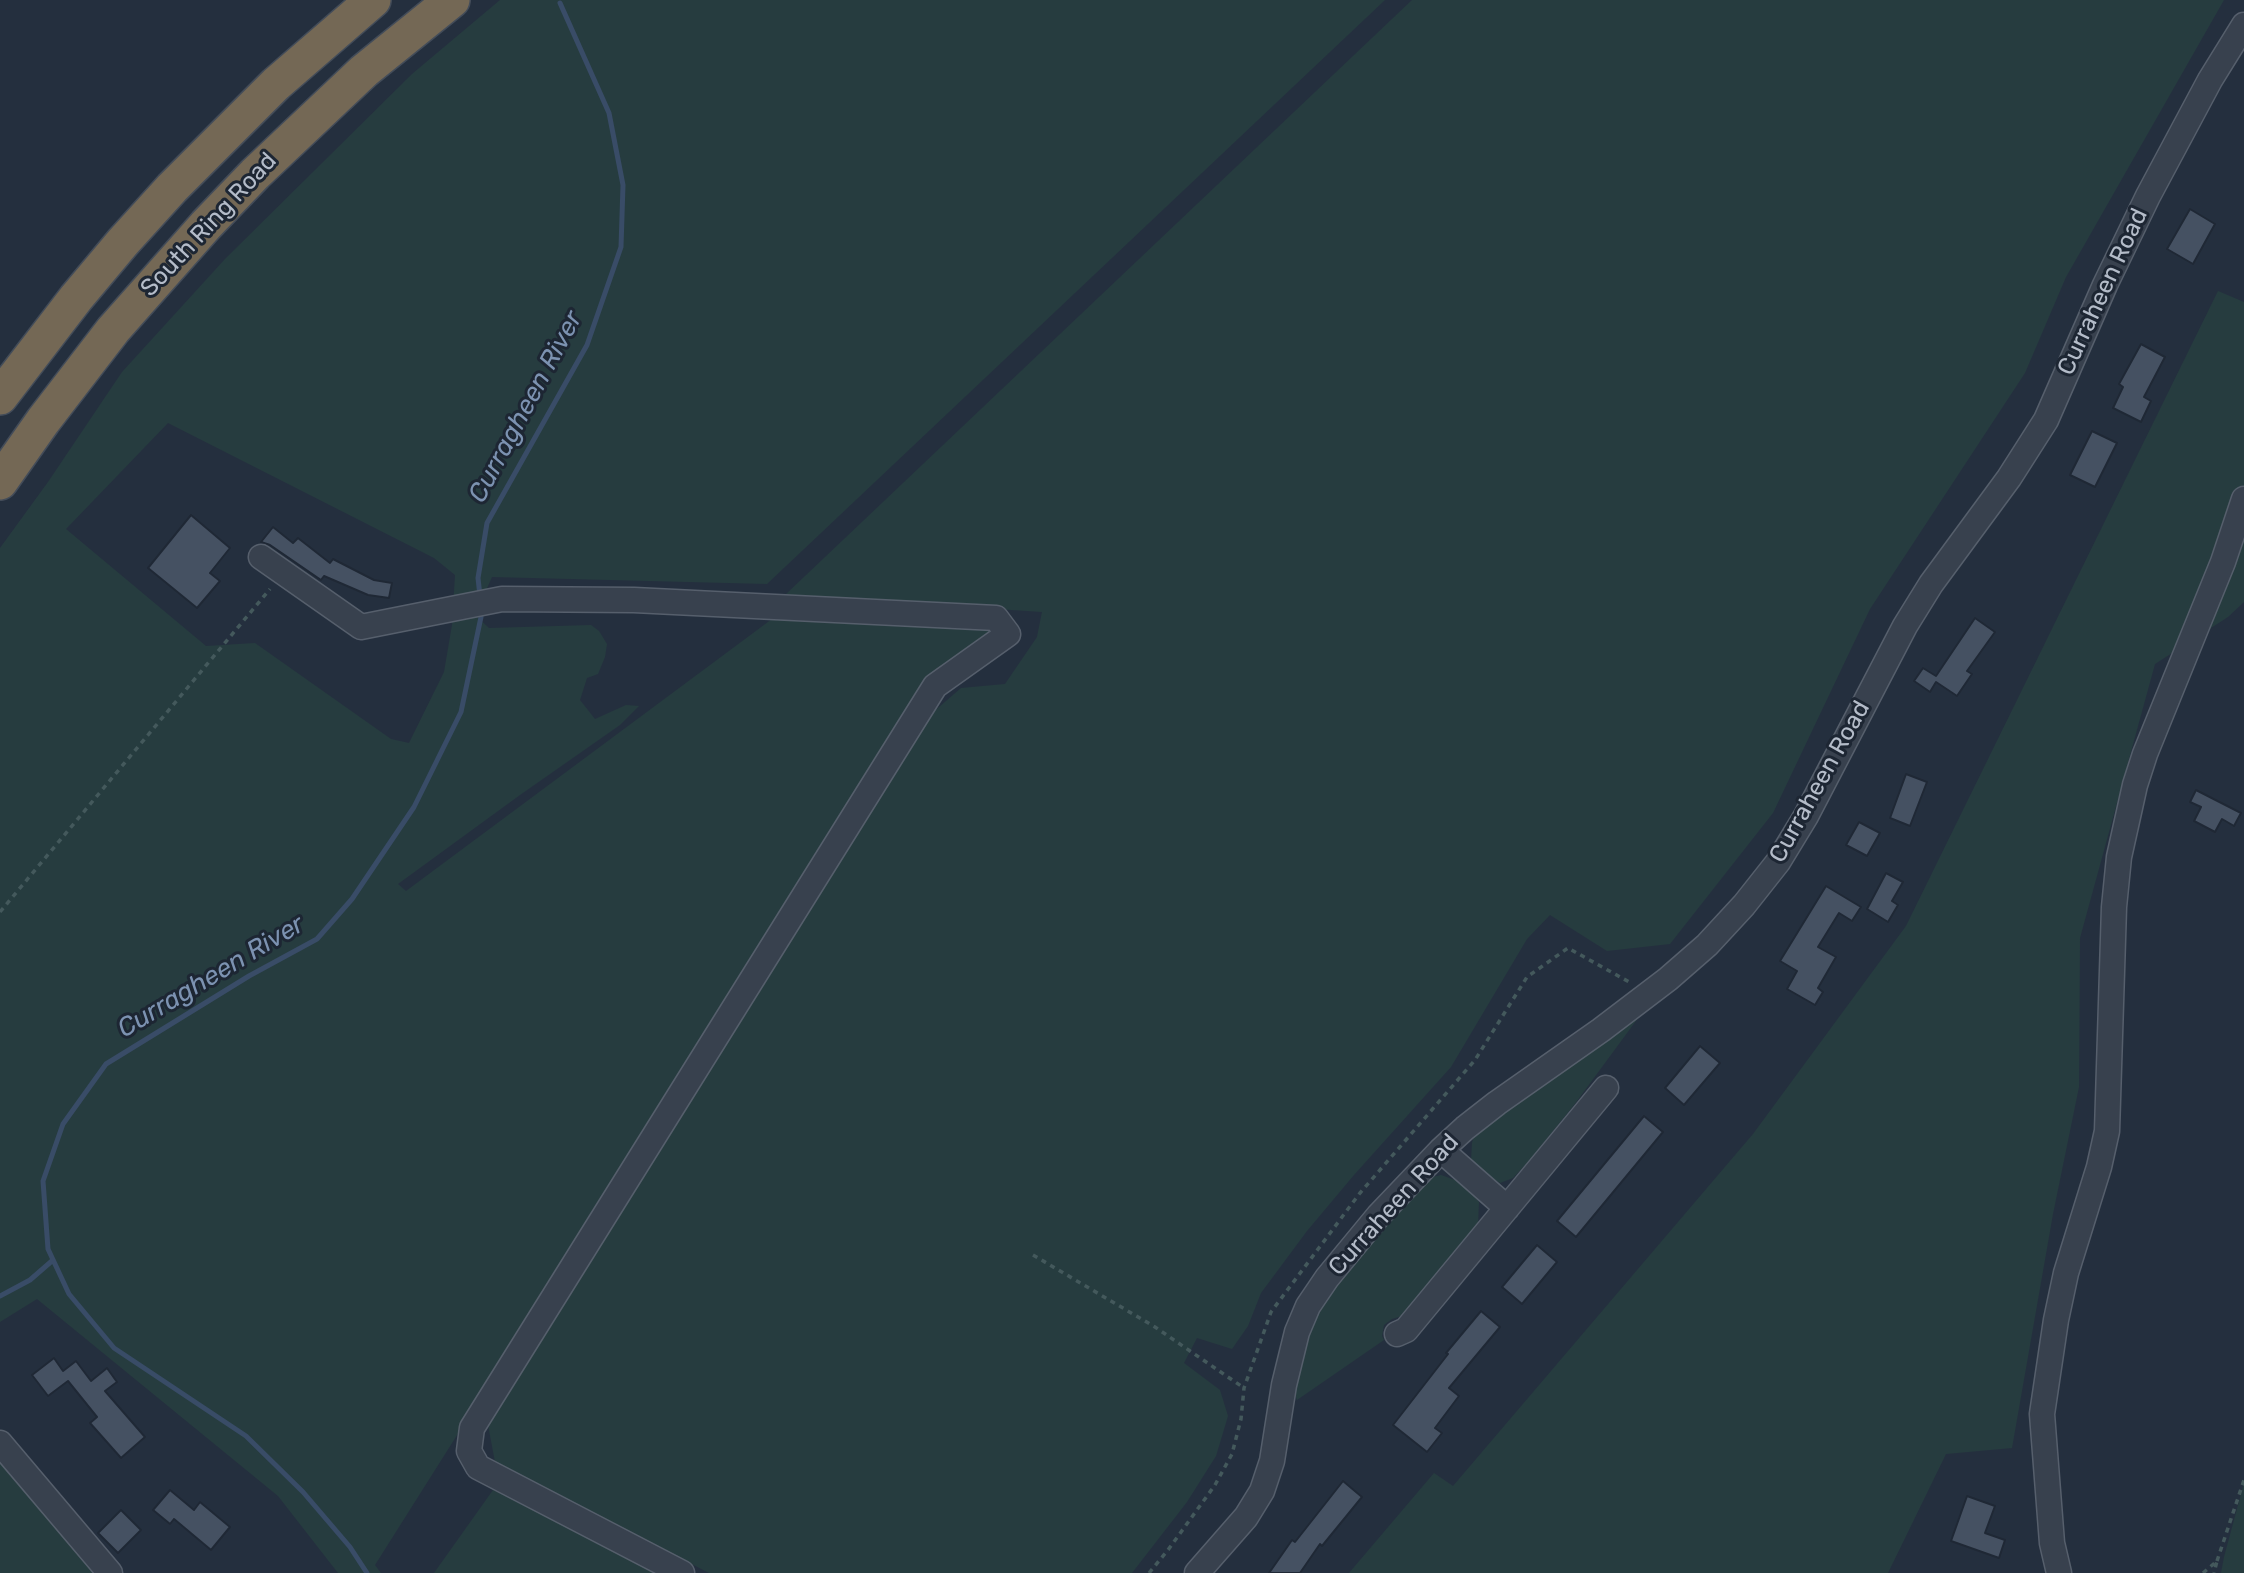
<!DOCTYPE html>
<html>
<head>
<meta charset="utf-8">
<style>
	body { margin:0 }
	canvas { display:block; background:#242f3e }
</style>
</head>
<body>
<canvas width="2244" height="1573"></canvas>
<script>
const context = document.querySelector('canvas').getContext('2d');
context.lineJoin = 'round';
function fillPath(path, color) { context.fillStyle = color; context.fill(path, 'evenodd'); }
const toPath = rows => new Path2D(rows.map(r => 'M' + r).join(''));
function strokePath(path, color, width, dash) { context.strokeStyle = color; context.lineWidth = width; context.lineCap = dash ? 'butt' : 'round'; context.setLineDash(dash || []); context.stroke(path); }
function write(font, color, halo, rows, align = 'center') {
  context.font = font + ' Rubik,sans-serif'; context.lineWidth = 6; context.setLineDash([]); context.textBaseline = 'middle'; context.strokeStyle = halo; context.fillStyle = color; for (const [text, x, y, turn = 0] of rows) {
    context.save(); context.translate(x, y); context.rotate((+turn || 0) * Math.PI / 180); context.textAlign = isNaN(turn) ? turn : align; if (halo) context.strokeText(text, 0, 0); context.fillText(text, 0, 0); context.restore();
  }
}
const green = toPath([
	[500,0,1385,0,767,584,492,577,475,615,489,628,591,625,599,631,607,644,605,657,598,674,587,678,580,700,595,719,626,705,639,706,620,725,520,795,398,884,406,891,776,616,990,629,989,640,934,680,375,1565,381,1573,338,1573,278,1496,37,1299,0,1322,0,548,48,482,122,372,225,259,412,74],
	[168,423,434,558,455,575,452,625,444,672,409,743,391,739,255,643,206,646,66,529],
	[1412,0,2224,0,2066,277,2025,373,1870,609,1773,813,1670,944,1607,951,1550,915,1527,939,1451,1067,1354,1175,1307,1231,1261,1293,1248,1326,1232,1349,1197,1338,1184,1363,1220,1390,1228,1416,1216,1456,1187,1502,1132,1573,709,1573,495,1462,488,1425,931,714,961,688,1005,684,1037,637,1042,612,785,595],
	[2218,291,2244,302,2244,602,2228,617,2155,664,2080,938,2079,1087,2053,1214,2012,1448,1946,1454,1888,1573,1349,1573,1434,1473,1453,1486,1753,1134,1906,926],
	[1644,1010,1574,1105,1528,1162,1513,1178,1500,1183,1482,1172,1471,1161,1472,1143,1475,1131],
	[1441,1175,1461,1182,1479,1202,1478,1225,1405,1315,1392,1319,1384,1325,1382,1336,1384,1340,1297,1400,1292,1386,1306,1332,1325,1295,1425,1179],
	[0,1460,96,1573,0,1573],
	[2244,1483,2244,1573,2221,1573,2224,1557],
	[493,1490,659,1573,434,1573]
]);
const stream = toPath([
	[480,596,478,578,487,523,587,345,621,247,623,185,609,113,560,3],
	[0,1296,30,1280,53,1260],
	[367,1573,350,1547,303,1492,246,1436,114,1348,69,1294,48,1249,43,1181,63,1124,106,1064,249,976,317,939,352,899,414,807,461,712,481,617,481,609]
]);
const building = toPath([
	[2190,209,2215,224,2193,264,2167,249,2190,209],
	[2141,344,2165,357,2144,397,2151,401,2141,422,2113,408,2123,387,2119,384,2141,344],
	[2092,431,2117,443,2095,487,2070,475,2092,431],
	[191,515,230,548,210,573,220,581,197,608,148,568,191,515],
	[273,527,293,543,298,538,330,563,333,559,374,580,392,583,389,598,368,595,324,576,321,580,270,545,261,542,273,527],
	[1975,618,1995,632,1967,671,1972,674,1957,696,1936,682,1930,692,1914,681,1923,668,1936,676,1975,618],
	[1906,774,1927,782,1910,826,1890,818,1906,774],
	[2196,790,2241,813,2234,826,2222,819,2215,832,2194,821,2201,807,2190,802,2196,790],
	[1859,822,1880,833,1867,856,1846,845,1859,822],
	[1886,873,1903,882,1892,901,1898,905,1888,922,1867,909,1886,873],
	[1826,886,1861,907,1852,921,1839,913,1818,947,1836,957,1818,988,1823,992,1815,1005,1787,989,1797,971,1780,961,1826,886],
	[1700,1046,1720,1063,1684,1105,1665,1088,1700,1046],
	[1644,1116,1663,1132,1576,1237,1557,1221,1644,1116],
	[1537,1245,1557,1262,1522,1304,1502,1287,1537,1245],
	[1481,1311,1500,1327,1449,1388,1459,1396,1435,1428,1442,1433,1427,1452,1393,1425,1448,1354,1446,1353,1481,1311],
	[54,1358,63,1371,76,1361,91,1381,107,1368,117,1382,105,1391,145,1437,121,1458,90,1423,97,1417,68,1381,48,1396,32,1375,54,1358],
	[1343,1481,1362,1497,1322,1546,1320,1544,1300,1573,1269,1573,1292,1540,1295,1542,1343,1481],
	[170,1490,194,1510,200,1502,230,1527,211,1550,174,1519,170,1524,153,1510,170,1490],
	[1967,1496,1995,1506,1985,1533,2005,1540,1999,1558,1951,1541,1967,1496],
	[121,1510,141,1530,118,1553,98,1533,121,1510]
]);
const path = toPath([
	[0,912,270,589],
	[1033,1255,1155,1327,1244,1388],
	[2217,1561,2244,1480],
	[1149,1573,1168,1550,1215,1485,1232,1454,1241,1419,1244,1388,1271,1312,1360,1193,1475,1060,1527,977,1568,948,1631,983],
	[2203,1573,2217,1561,2214,1573]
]);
const minor = toPath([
	[261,557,361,627,502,599,634,600,996,618,1008,634,935,686,472,1428,469,1451,478,1467,682,1573],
	[1441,1150,1507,1208],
	[1397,1334,1406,1330,1606,1088],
	[0,1443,110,1573],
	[1197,1573,1246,1517,1262,1491,1272,1461,1284,1385,1297,1332,1308,1306,1327,1278,1379,1215,1441,1150,1465,1128,1497,1103,1601,1030,1668,979,1707,945,1744,905,1778,862,1806,816,1905,626,1931,584,2009,478,2046,420,2105,285,2148,196,2210,80,2244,25],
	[2059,1573,2052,1543,2042,1414,2056,1320,2066,1273,2099,1167,2107,1131,2114,907,2119,857,2135,785,2145,754,2223,562,2244,499]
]);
const highway = toPath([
	[0,397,76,298,123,242,172,188,276,84,373,0],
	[0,482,43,421,113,330,206,225,255,174,364,71,452,0]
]);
const streetNames = [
	["South Ring Road",209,225,-47],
	["Curraheen Road",2103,292,-65],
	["Curraheen Road",1820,782,-61],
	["Curraheen Road",1394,1205,-48]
];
const waterNames = [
	["Curragheen River",526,407,-62],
	["Curragheen River",211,977,-31]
];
fillPath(green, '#263c3f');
strokePath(stream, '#394c67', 5);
fillPath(building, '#455162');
strokePath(building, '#1f2835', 2);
strokePath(minor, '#565f6c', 27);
strokePath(highway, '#434c59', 38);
strokePath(path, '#44595c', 3.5, [5, 5]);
strokePath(minor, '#38414e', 24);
strokePath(highway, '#746855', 35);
write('24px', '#b4bcc9', '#1d2633', streetNames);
write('italic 26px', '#7c92b1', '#1d2633', waterNames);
</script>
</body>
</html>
